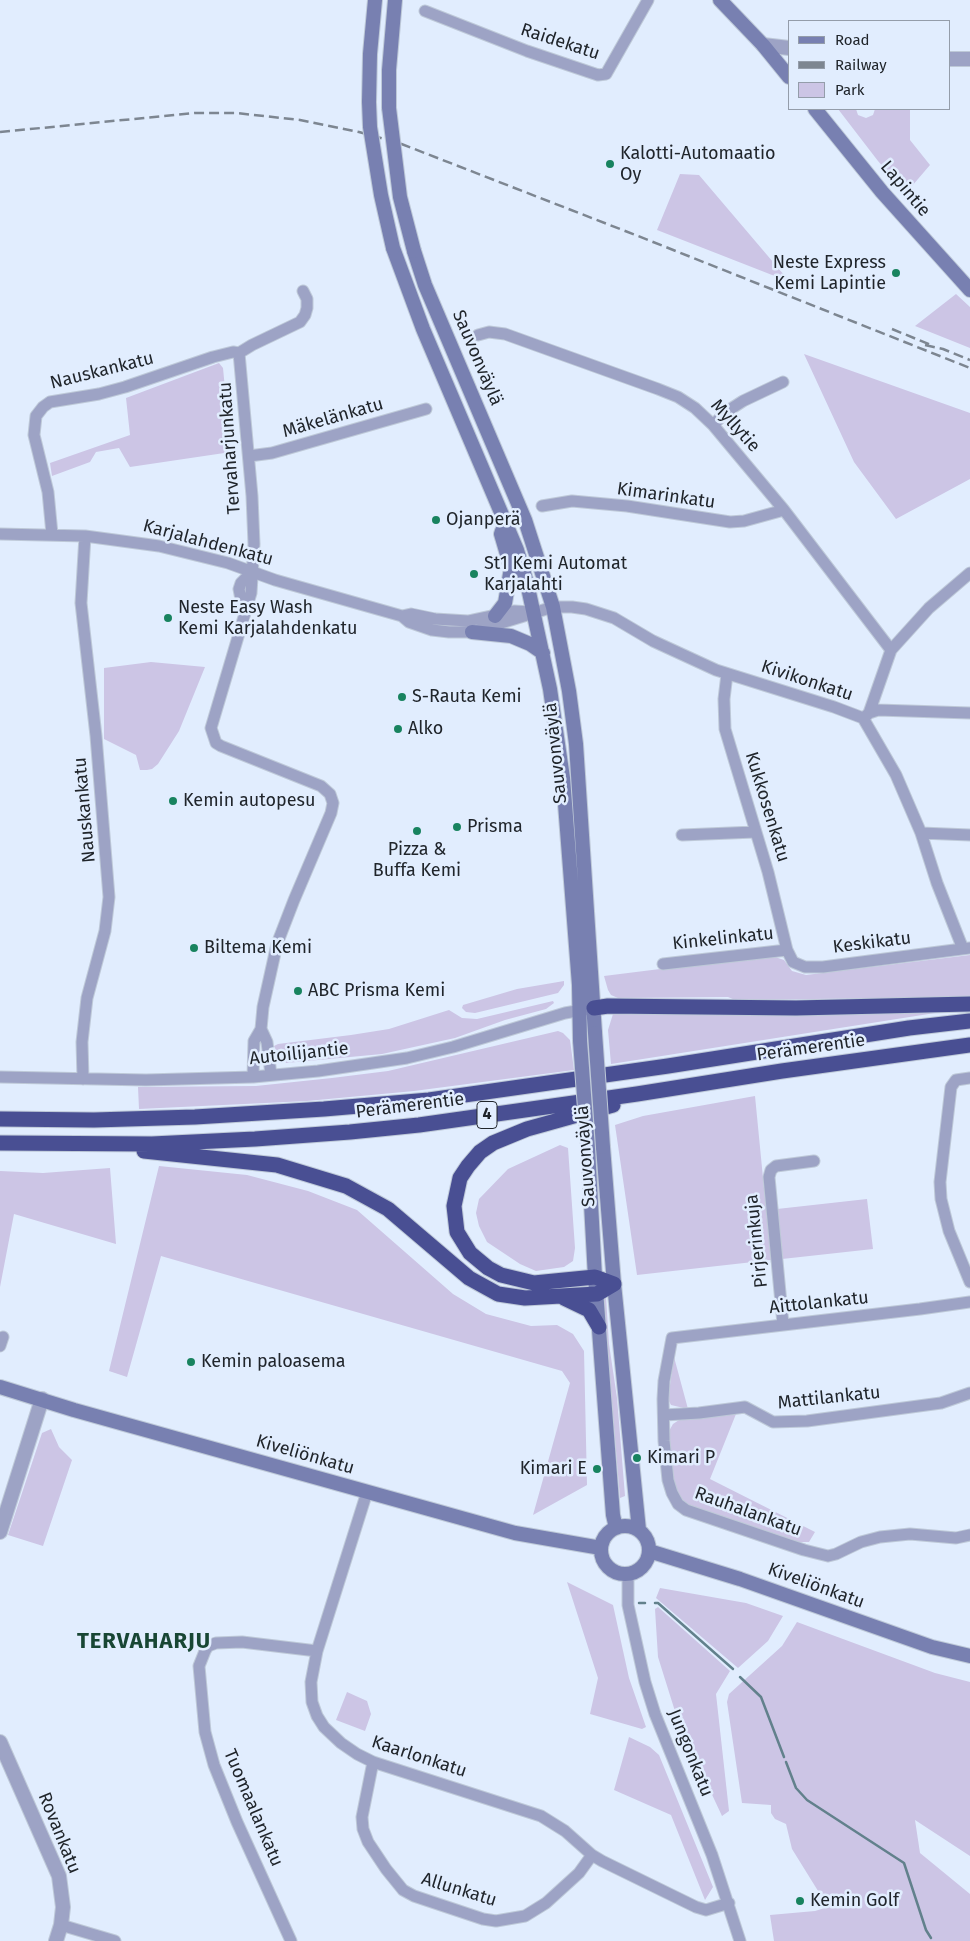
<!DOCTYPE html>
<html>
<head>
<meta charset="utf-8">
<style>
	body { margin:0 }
	#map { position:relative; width:970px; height:1941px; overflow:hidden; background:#e1edfe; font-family:"Fira Sans",sans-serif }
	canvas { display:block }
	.legend { position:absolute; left:788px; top:20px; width:162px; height:90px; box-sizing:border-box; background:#e1edfe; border:1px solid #949daa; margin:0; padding:6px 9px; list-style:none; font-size:15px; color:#20252b }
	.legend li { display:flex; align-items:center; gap:10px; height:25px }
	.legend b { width:25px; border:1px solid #949daa }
</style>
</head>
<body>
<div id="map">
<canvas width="970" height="1941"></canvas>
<ul class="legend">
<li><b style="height:6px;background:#7880b1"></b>Road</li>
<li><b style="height:6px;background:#7d8691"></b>Railway</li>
<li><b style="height:14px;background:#ccc5e5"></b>Park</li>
</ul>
</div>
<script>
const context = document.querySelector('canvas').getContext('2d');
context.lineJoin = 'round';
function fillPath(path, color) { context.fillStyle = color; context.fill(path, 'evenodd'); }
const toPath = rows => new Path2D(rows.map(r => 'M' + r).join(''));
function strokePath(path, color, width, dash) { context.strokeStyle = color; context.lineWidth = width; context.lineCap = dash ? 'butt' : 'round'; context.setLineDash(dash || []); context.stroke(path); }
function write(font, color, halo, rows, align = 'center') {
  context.font = font + ' "Fira Sans",sans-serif'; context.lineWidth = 5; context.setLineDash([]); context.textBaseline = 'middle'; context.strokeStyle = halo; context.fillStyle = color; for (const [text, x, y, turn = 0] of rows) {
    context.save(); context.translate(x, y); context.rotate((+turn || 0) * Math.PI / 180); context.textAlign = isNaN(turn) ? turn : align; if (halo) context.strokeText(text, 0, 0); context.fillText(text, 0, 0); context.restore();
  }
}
const green = toPath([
	[838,109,856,109,858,115,866,118,873,115,875,109,910,110,910,140,930,165,906,193,878,161],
	[680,174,699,175,790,282,657,230],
	[956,294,970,307,970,348,915,326],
	[804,354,970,413,970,479,896,519,854,462],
	[219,363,223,368,231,452,130,467,119,448,96,452,90,462,52,476,50,463,130,435,126,398],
	[151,662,205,667,179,731,158,764,152,769,147,770,140,770,136,755,104,739,104,668],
	[970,955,970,997,735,1000,728,997,618,998,611,995,608,990,604,976,764,956,775,957,784,960,792,971,806,975],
	[564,981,564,985,558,993,475,1013,466,1012,462,1008,463,1005,517,989],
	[553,1001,554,1003,546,1009,505,1020,455,1038,382,1054,286,1063,278,1054,274,1046,278,1044,351,1035,389,1029,449,1010,462,1018,477,1019],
	[934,1010,935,1013,611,1064,608,1030,613,1014,733,1014],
	[558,1031,563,1033,570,1040,574,1070,414,1091,307,1101,139,1109,138,1087,256,1086,332,1078,388,1071],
	[755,1096,771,1260,637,1275,615,1125,643,1116],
	[560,1145,568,1148,575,1248,573,1261,564,1267,536,1271,520,1264,487,1242,479,1226,476,1213,479,1199,508,1169],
	[159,1166,247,1175,308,1191,357,1210,453,1294,486,1314,531,1326,557,1325,573,1334,584,1351,587,1485,533,1515,570,1383,562,1371,161,1256,127,1377,109,1371],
	[110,1168,116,1244,14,1214,0,1287,0,1171,43,1173],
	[867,1199,873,1249,782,1259,777,1209],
	[603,1297,606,1297,609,1344,617,1398,625,1496,620,1498],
	[674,1357,688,1409,671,1405,668,1399],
	[736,1414,710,1479,815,1532,809,1542,796,1542,689,1506,681,1500,674,1488,669,1442,669,1431,673,1424,679,1420],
	[51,1429,59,1447,72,1460,43,1546,8,1535,42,1433],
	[567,1582,613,1605,629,1678,646,1727,642,1729,590,1714,598,1678],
	[660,1588,746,1603,783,1616,768,1641,738,1668,656,1598],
	[658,1607,730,1671,716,1694,729,1811,722,1816,679,1724,658,1657,655,1609],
	[797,1622,935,1673,970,1682,970,1856,915,1820,920,1853,970,1894,970,1941,774,1941,770,1915,815,1911,828,1907,792,1849,786,1824,775,1819,771,1813,771,1805,742,1803,727,1702,729,1694,782,1646],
	[347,1692,367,1701,371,1714,365,1731,336,1720],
	[629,1737,650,1747,659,1755,713,1887,705,1900,671,1815,614,1790]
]);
const stream = toPath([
	[639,1603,645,1603],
	[655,1603,658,1603,733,1669],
	[740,1677,761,1697,784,1757],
	[786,1762,796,1788,807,1800,904,1863,926,1930,931,1938]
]);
const minor = toPath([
	[425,11,527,51,598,75,606,74,648,0],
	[478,335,489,332,505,334,658,389,678,397,695,408,713,425,784,510,891,650],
	[239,353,252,496,254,544,251,593,211,728,216,743,221,746,321,786,330,794,333,803,331,813,294,900,277,944,263,1007,261,1029,254,1041,253,1077],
	[239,353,252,345,300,322,305,315,307,308,307,299,303,291],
	[713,425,726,412,743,401,783,382],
	[249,456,272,453,426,409],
	[542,506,572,501,627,506,730,522,744,521,784,510],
	[0,534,85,536,159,546,228,563,275,580,402,616,409,622,432,630,449,632,472,632,553,607,572,607,586,609,614,618,653,641,716,670,834,707,863,718,896,775,921,833,937,883,963,949],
	[52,534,48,492,34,435,36,416,43,407,50,402,99,394,125,387,213,357,233,352,239,353],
	[244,615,239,589,241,583,252,572],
	[402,616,411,614,435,619,468,621,514,611,531,612],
	[727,674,724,699,725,729,768,872,787,950,793,962,805,967,823,967,970,948],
	[869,713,891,650,929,608,970,573],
	[866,716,869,713,878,710,970,713],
	[921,833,970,835],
	[682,835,755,832],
	[663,964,787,950],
	[261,1029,267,1042,271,1075],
	[0,1077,146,1080,253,1077,318,1071,407,1058,453,1047,565,1013,588,1009],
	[970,1078,956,1080,951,1087,940,1182,941,1199,949,1231,970,1282],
	[83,1079,82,1042,87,998,105,931,109,897,96,736,81,603,85,536],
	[970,1302,920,1309,672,1338,664,1381,663,1399,664,1441,668,1480,672,1493,678,1504,686,1510,804,1550,828,1556,836,1554,861,1542,880,1537,910,1534,956,1538,970,1535],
	[783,1324,769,1177,771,1170,776,1166,814,1161],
	[0,1346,3,1337],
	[664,1415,699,1413,745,1407,773,1422,807,1421,941,1403,970,1393],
	[367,1492,317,1651,311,1682,312,1702,317,1716,324,1727,341,1743,357,1754,373,1762,541,1816,565,1831,592,1855,602,1861,696,1907,706,1910,729,1903],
	[628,1574,628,1605,645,1682,655,1714,712,1855,740,1941],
	[373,1762,362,1817,363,1829,368,1842,386,1869,403,1890,414,1896,483,1919,496,1921,525,1916,546,1903,579,1873,592,1855],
	[61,1925,115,1941],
	[291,1941,237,1822,214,1765,205,1732,199,1666,205,1651,208,1646,216,1643,242,1642,317,1651]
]);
const tertiary = toPath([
	[763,45,789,48],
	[949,59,970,59],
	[0,1532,42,1399],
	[0,1742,59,1876,63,1907,61,1925,56,1941]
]);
const secondary = toPath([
	[720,0,763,45,789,77],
	[369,102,370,54,375,0],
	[389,108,389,70,395,0],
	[815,109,882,192,970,290],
	[393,248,423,329,517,550,527,583,550,689,563,778,579,985,580,1041],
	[414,251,425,285,525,520,553,607,569,691,576,744,595,1033],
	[495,616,505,603,511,568,501,534,502,531],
	[472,632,511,636,530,644,543,653],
	[603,1147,614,1284,639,1530],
	[588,1149,595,1277,613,1515,616,1528],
	[0,1387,74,1410,515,1533,601,1548],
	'601 1550a24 24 0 1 1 48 0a24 24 0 1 1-48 0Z',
	[649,1551,740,1579,932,1647,970,1656]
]);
const motorway = toPath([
	[594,1008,608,1006,796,1008,970,1004],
	[613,1105,527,1129,493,1143,480,1152,468,1166,460,1178,454,1206,457,1232,470,1253,488,1268,501,1275,534,1283,595,1277,614,1284],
	[0,1119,94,1120,195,1117,324,1109,429,1100,668,1066,909,1028,970,1021],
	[0,1143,152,1144,255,1139,350,1132,419,1125,637,1094,782,1071,970,1045],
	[144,1151,277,1165,346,1186,388,1209,469,1278,498,1294,525,1298,597,1294,614,1284],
	[564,1298,589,1310,599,1327]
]);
const rail = toPath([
	[0,132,195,113,236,113,300,120,359,132,399,143,638,236,970,368],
	[892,329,931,345],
	[925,345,943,349,970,360]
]);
const secondaryBridge = toPath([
	[369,102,370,127,381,195,393,248],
	[389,108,400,197,414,251],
	[595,1033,603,1147],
	[580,1041,588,1149]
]);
const markers = [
	[610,164,5,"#18835f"],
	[896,273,5,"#18835f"],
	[436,520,5,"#18835f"],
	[474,574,5,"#18835f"],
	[168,618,5,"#18835f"],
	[402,697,5,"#18835f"],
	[398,729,5,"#18835f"],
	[173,801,5,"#18835f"],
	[457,827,5,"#18835f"],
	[417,831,5,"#18835f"],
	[194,948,5,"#18835f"],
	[298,991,5,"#18835f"],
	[191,1362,5,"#18835f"],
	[637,1458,5,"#18835f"],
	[597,1469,5,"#18835f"],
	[800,1901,5,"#18835f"]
];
const shields = [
	[487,1115,20]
];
const shieldNames = [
	["4",487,1115]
];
const streetNames = [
	["Raidekatu",560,42,18],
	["Lapintie",905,189,50],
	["Sauvonväylä",477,358,67],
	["Nauskankatu",102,371,-14],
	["Mäkelänkatu",333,418,-16],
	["Myllytie",735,426,48],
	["Tervaharjunkatu",230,448,-94],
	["Kimarinkatu",666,496,8],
	["Karjalahdenkatu",208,543,15],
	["Kivikonkatu",807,681,18],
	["Sauvonväylä",556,753,-96],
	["Kukkosenkatu",767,807,73],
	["Nauskankatu",85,810,-95],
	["Kinkelinkatu",723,939,-6],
	["Keskikatu",872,943,-7],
	["Perämerentie",811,1048,-8],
	["Autoilijantie",299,1054,-6],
	["Perämerentie",410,1106,-7],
	["Sauvonväylä",586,1156,-94],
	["Pirjerinkuja",757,1241,-96],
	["Aittolankatu",819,1303,-6],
	["Mattilankatu",829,1398,-6],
	["Kiveliönkatu",305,1455,16],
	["Rauhalankatu",748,1512,20],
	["Kiveliönkatu",816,1586,20],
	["Jungonkatu",690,1753,68],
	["Kaarlonkatu",419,1757,18],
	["Tuomaalankatu",253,1808,67],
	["Rovankatu",59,1833,68],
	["Allunkatu",459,1890,17]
];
const poiNames = [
	["Kalotti-Automaatio",620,154],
	["Oy",620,175],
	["Neste Express",886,263,"right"],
	["Kemi Lapintie",886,284,"right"],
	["Ojanperä",446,520],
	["St1 Kemi Automat",484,564],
	["Karjalahti",484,585],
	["Neste Easy Wash",178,608],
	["Kemi Karjalahdenkatu",178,629],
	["S-Rauta Kemi",412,697],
	["Alko",408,729],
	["Kemin autopesu",183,801],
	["Prisma",467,827],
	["Pizza &",417,850,"center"],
	["Buffa Kemi",417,871,"center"],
	["Biltema Kemi",204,948],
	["ABC Prisma Kemi",308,991],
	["Kemin paloasema",201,1362],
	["Kimari P",647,1458],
	["Kimari E",587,1469,"right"],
	["Kemin Golf",810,1901]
];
const districtNames = [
	["TERVAHARJU",144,1642]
];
fillPath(green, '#ccc5e5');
strokePath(stream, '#62818c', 2.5);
strokePath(minor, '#bec9d8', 13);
strokePath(tertiary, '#bec9d8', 16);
strokePath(secondary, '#bec9d8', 16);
strokePath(motorway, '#bec9d8', 17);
strokePath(minor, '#9da3c5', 11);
strokePath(tertiary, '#9da3c5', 14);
strokePath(secondary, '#7880b1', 14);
strokePath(motorway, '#494f93', 15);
strokePath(rail, '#7d8691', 2.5, [10, 5]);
strokePath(secondaryBridge, '#bec9d8', 16, []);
strokePath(secondaryBridge, '#7880b1', 14);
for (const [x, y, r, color] of markers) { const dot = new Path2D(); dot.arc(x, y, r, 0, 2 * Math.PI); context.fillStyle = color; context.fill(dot); strokePath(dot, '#e1edfe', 2); }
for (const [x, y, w] of shields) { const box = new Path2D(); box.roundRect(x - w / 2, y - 13.5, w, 27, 4); context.fillStyle = '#e1edfe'; context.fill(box); strokePath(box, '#20252b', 1); }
write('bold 16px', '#20252b', null, shieldNames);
write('18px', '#20252b', '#e1edfe', streetNames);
write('18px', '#20252b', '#e1edfe', poiNames, 'left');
context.letterSpacing = '1px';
write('bold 22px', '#184634', '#e1edfe', districtNames);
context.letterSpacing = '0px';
</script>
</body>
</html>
